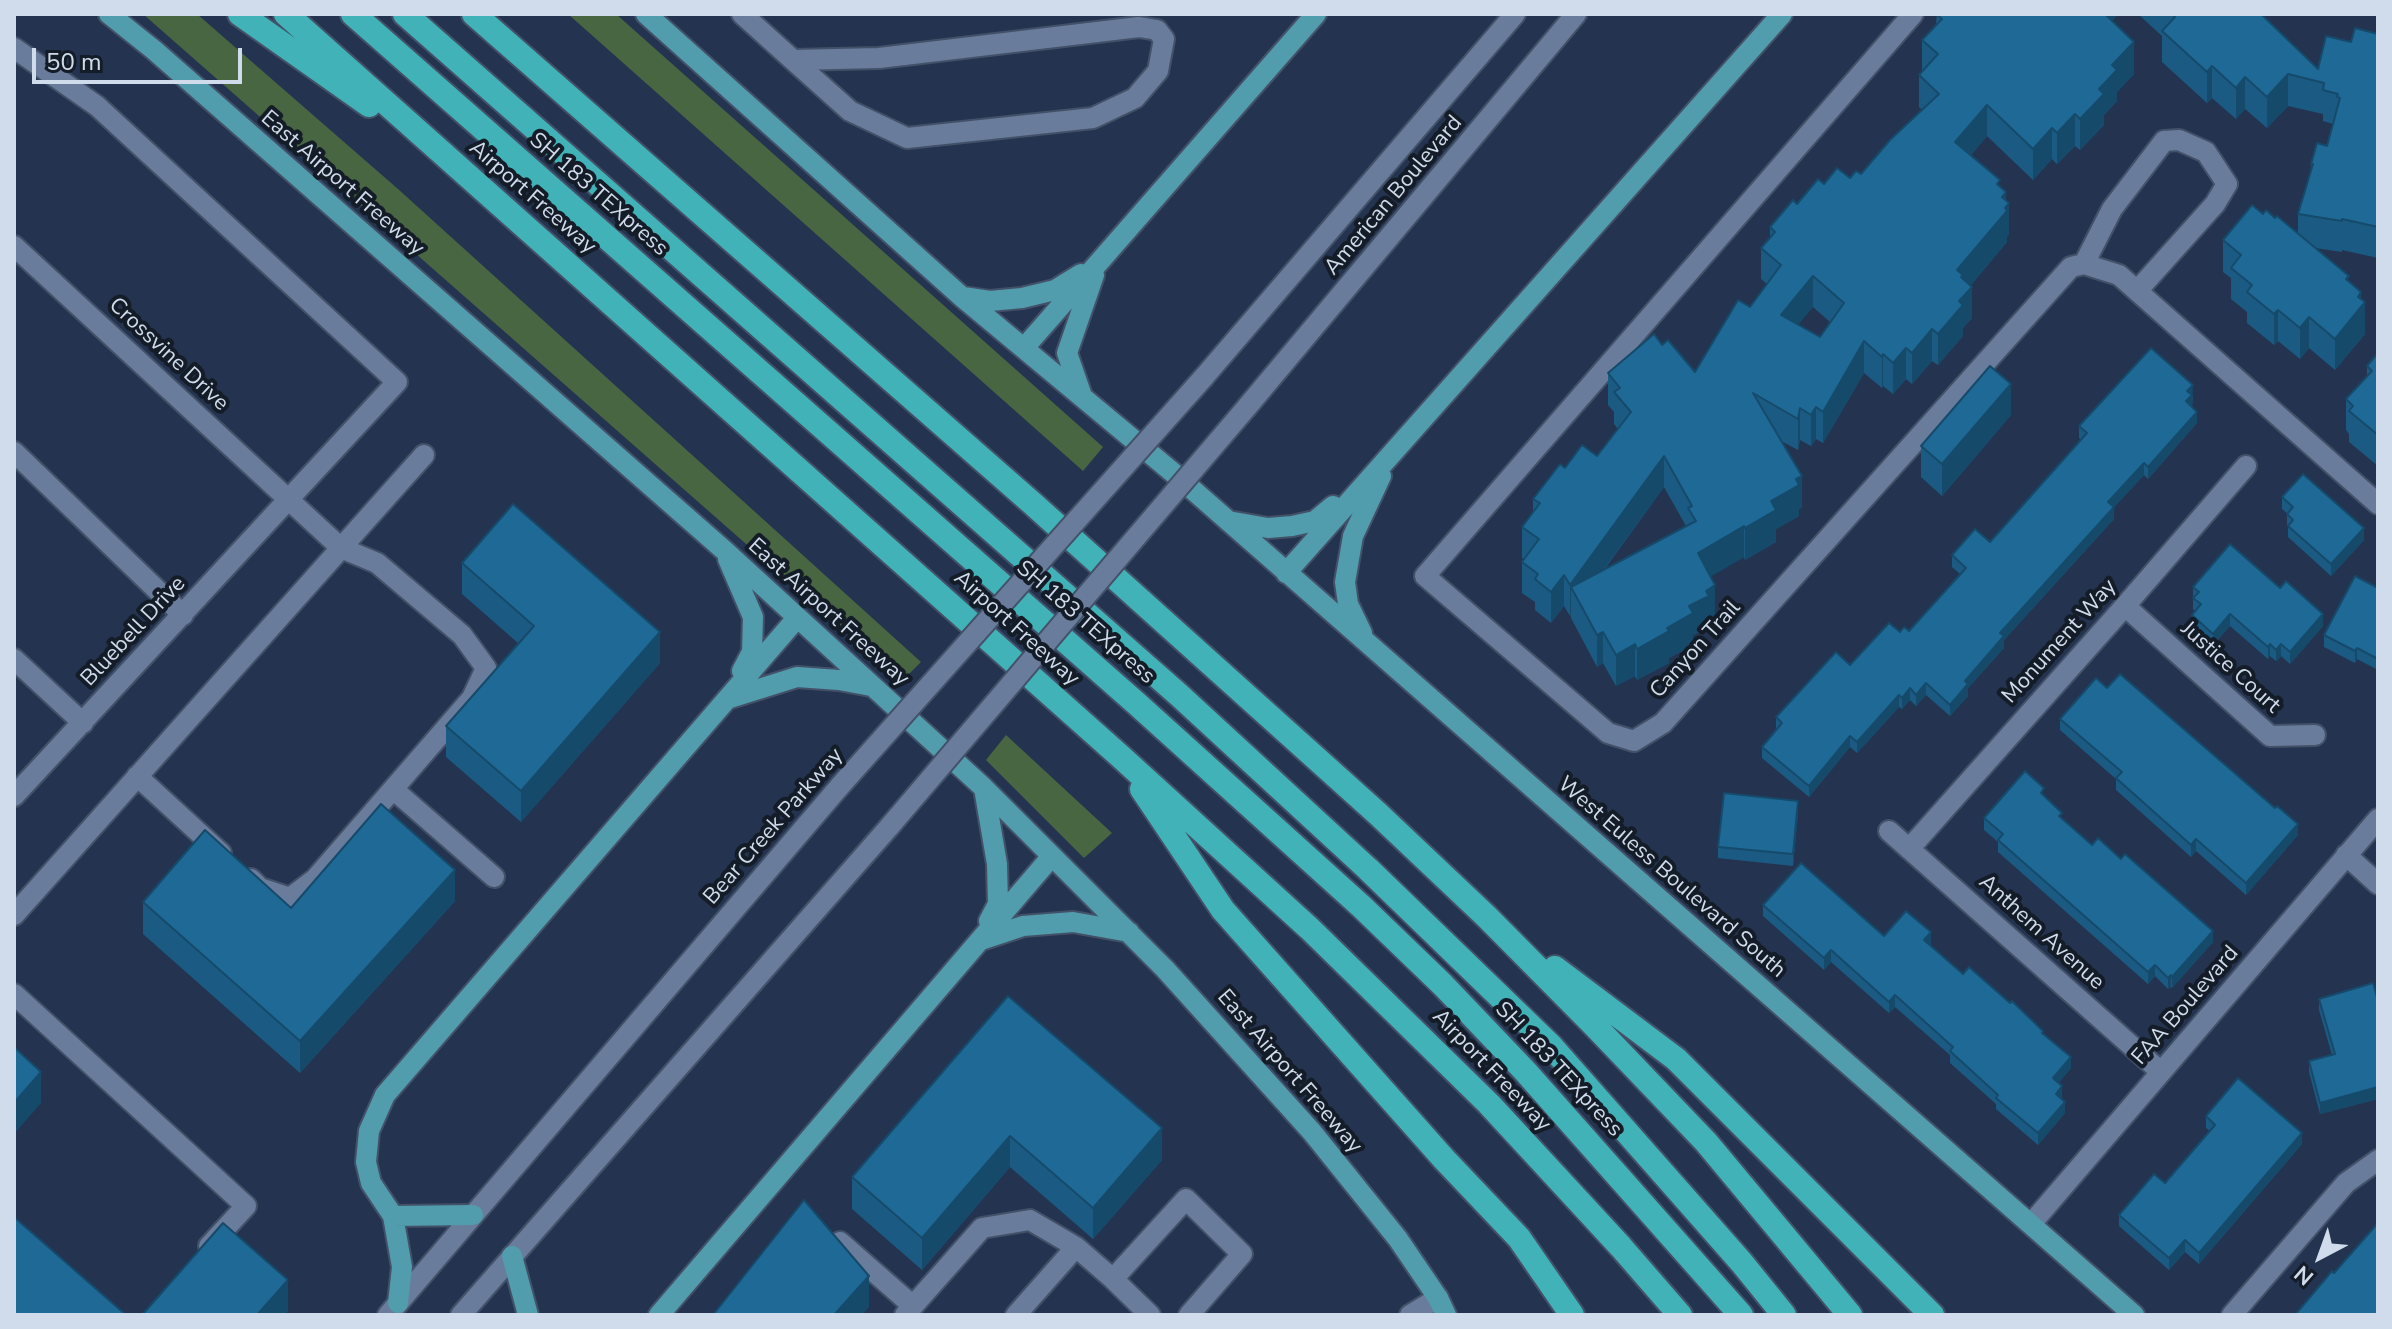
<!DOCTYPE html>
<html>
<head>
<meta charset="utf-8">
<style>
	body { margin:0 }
	#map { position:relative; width:2392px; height:1329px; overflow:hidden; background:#243450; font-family:"Nunito Sans",sans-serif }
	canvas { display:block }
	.frame { position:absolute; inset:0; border:16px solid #d0dbec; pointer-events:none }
	.north { position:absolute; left:2280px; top:1217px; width:80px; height:80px; -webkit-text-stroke:6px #141c28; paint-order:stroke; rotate:221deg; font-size:22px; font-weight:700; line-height:32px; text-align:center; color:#d0dbec }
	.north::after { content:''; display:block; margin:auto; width:28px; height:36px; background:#d0dbec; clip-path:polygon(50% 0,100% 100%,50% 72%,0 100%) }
	.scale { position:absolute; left:32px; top:48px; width:210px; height:36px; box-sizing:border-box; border:4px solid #d0dbec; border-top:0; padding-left:10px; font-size:24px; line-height:28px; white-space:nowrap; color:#d0dbec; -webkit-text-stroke:6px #141c28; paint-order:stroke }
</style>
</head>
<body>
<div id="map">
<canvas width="2392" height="1329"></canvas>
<div class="frame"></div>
<div class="north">N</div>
<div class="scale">50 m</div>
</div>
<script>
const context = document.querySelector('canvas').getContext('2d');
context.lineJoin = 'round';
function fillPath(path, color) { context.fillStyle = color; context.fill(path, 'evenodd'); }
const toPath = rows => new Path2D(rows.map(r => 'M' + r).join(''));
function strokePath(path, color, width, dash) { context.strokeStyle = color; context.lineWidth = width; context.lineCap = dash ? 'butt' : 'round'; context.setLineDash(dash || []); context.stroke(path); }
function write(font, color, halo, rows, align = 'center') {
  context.font = font + ' "Nunito Sans",sans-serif'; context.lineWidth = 8; context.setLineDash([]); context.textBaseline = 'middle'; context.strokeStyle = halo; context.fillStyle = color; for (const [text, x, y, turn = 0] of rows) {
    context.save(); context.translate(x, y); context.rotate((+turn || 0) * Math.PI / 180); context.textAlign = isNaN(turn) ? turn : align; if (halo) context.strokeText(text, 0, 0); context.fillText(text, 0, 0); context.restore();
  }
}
const green = toPath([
	[143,14,197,14,398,189,921,662,902,681],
	[568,14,616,14,1103,447,1083,471],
	[1006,735,1112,833,1084,858,986,760]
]);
const minor = toPath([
	[742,14,793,60,850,111,907,138,1093,118,1135,98,1158,71,1164,39,1157,30,1139,27,879,58,793,60],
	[1913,14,1425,576,1608,733,1634,741,1663,723,2071,267,2084,264,2119,275,2378,504],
	[14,48,97,106,397,382,14,796],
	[14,246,341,548,377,563,462,635,486,668,472,698,315,879,290,898,260,888,251,879],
	[2084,264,2112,209,2164,141,2179,140,2206,152,2227,184,2215,204,2137,291],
	[1204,377,1515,14],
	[1247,407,1576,14],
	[14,452,183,615],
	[2125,606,2270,736,2315,735],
	[14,659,83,723],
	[137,776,221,853],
	[394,790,494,877],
	[1889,831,2161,1072],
	[1909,849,2125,606,2246,466],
	[2346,855,2378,884],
	[14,915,424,455],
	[14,994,246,1206,209,1246],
	[2031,1224,2378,819],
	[840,1242,913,1306],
	[1113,1279,1150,1315],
	[388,1315,840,786],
	[461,1315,890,826],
	[905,1315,982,1228,1030,1220,1076,1247,1113,1279,1186,1199,1242,1254,1189,1315],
	[1016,1315,1076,1247],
	[1410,1315,1438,1298],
	[2232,1315,2346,1183,2378,1160]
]);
const major = toPath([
	[109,14,154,50,725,551,984,788,1165,969,1312,1132,1398,1239,1438,1298,1446,1315],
	[646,14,962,297,1177,476,2134,1315],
	[963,297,990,301,1022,298,1055,290,1081,274],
	[1024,348,1316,14],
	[1082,396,1067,353,1094,275],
	[1228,521,1268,528,1292,526,1315,521,1333,506],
	[728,559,753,617,752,652,742,671],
	[1286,573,1782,14],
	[1362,633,1348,604,1345,582,1353,536,1381,476],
	[727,699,797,677,839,680,871,686],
	[984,788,997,864,998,904,989,921],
	[984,939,1023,926,1073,922,1129,932],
	[393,1216,473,1215],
	[512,1256,528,1315],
	[398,1303,402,1267,393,1216,371,1183,366,1162,369,1131,385,1095,797,618],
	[659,1315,1052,856]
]);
const highway = toPath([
	[240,14,369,105],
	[286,14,1120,756,1309,928,1489,1104,1621,1247,1680,1315],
	[353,14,1136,703,1361,906,1443,985,1525,1071,1741,1315],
	[405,14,1179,695,1368,869,1551,1046,1742,1263,1784,1315],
	[474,14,1032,503,1377,813,1487,917,1596,1027,1706,1142,1850,1315],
	[1142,789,1223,910,1444,1159,1519,1238,1572,1315],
	[1555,968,1676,1059,1932,1315]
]);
const minorBridge = toPath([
	[840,786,1204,377],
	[890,826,1247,407]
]);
const wall = toPath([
	[1937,14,2118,14,2112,21,2134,74,2117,92,2117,101,2104,115,2104,125,2080,150,2075,146,2057,164,2052,159,2033,180,1987,136,1971,155,2000,186,2006,200,2009,234,2007,237,2007,242,1970,286,1972,318,1963,328,1963,336,1938,365,1932,361,1912,384,1906,379,1893,394,1883,386,1882,388,1864,373,1823,443,1816,439,1811,446,1800,440,1798,450,1781,441,1802,507,1799,509,1799,516,1776,529,1776,542,1745,560,1744,557,1711,576,1715,616,1709,620,1709,627,1693,635,1693,645,1669,658,1669,663,1637,680,1635,676,1616,686,1603,663,1597,667,1571,618,1571,615,1570,616,1564,606,1551,623,1535,610,1535,602,1522,593,1522,562,1524,559,1522,558,1522,527,1533,512,1533,499,1565,468,1597,456,1618,429,1614,424,1614,412,1608,405,1608,373,1662,345,1695,372,1750,307,1767,284,1761,279,1761,248,1770,238,1770,227,1797,204,1824,184,1850,178,1861,174,1922,110,1919,107,1919,75,1922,72,1922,40,1936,24],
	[1813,307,1830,322,1820,337,1798,324],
	[1664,487,1686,526,1604,570],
	[2138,14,2261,14,2318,69,2351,42,2378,34,2378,258,2342,250,2342,252,2315,248,2349,282,2361,299,2365,334,2335,370,2309,348,2300,359,2278,341,2274,345,2247,323,2247,312,2231,299,2231,278,2223,272,2223,240,2263,214,2275,218,2298,234,2298,214,2311,171,2311,164,2327,146,2333,124,2323,121,2323,114,2288,106,2267,128,2245,109,2236,119,2212,98,2207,103,2162,62,2162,36],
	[2378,353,2378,466,2349,442,2349,434,2346,430,2346,399,2367,376,2367,366],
	[2193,397,2192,407,2197,423,2148,479,2144,475,2114,507,2114,519,2004,640,2004,648,1968,688,1968,696,1950,716,1926,695,1916,706,1910,700,1902,709,1899,707,1857,753,1850,747,1809,797,1762,758,1762,747,1776,729,1776,717,1900,632,1909,631,1960,574,1952,567,1952,555,1990,542,2081,440,2079,438,2079,426],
	[2011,415,1942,496,1921,477,1921,446],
	[2282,497,2364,540,2331,576,2288,537,2288,527,2287,525,2287,513,2282,509],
	[462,563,660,663,521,822,446,757,446,726,518,643,462,594],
	[2193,587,2323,626,2290,664,2281,656,2276,661,2270,656,2268,659,2230,626,2213,645,2192,627,2192,615,2195,611,2193,609],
	[2378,588,2378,670,2357,659,2355,663,2324,647,2324,635],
	[2107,688,2298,835,2246,895,2196,851,2191,857,2116,790,2116,779,2060,730,2060,719],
	[2044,796,2062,819,2092,845,2213,942,2172,988,2171,987,2168,989,2155,976,2148,984,1998,852,1998,842,1984,830,1984,818],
	[1798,813,1793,866,1718,858,1718,847],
	[455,901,300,1073,143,934,143,902,291,908],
	[1763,905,1884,936,1931,944,1930,945,1963,974,2043,1034,2071,1068,2058,1083,2065,1113,2038,1145,1996,1109,1996,1104,1950,1063,1950,1055,1895,1007,1889,1013,1831,962,1824,970,1763,916],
	[1008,996,1162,1160,1093,1239,1010,1167,922,1270,852,1209,852,1177],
	[2319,999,2378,1001,2378,1099,2320,1114,2309,1072,2309,1061,2332,1055,2319,1010],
	[2206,1116,2302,1144,2199,1264,2185,1252,2169,1270,2119,1226,2119,1215,2165,1183,2210,1131,2206,1128]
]);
const shadedWall = toPath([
	[2098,14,2118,14,2098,38],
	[2134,42,2134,74,2117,92,2117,101,2104,115,2104,125,2080,150,2080,119,2112,65],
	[2212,66,2212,98,2207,103,2207,72],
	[2288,74,2288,106,2267,128,2267,97],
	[2245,77,2245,109,2236,119,2236,88],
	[1987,105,1987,136,1955,173,1955,142],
	[2075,114,2075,146,2057,164,2057,133],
	[2052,128,2052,159,2033,180,2033,149],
	[2006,192,2006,207,2009,203,2009,234,2007,237,2007,242,1963,295,1972,287,1972,318,1963,328,1963,336,1938,365,1938,334,1957,270,2002,197],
	[1813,276,1813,307,1781,346,1781,315],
	[2361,292,2361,307,2365,302,2365,334,2335,370,2335,339],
	[2278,310,2278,341,2274,345,2274,314],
	[2309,317,2309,348,2300,359,2300,328],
	[1932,329,1932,361,1912,384,1912,353],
	[1864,341,1864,373,1823,443,1823,412],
	[1906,348,1906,379,1893,394,1893,363],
	[1883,354,1883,386,1882,388,1882,357],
	[2011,384,2011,415,1942,496,1942,464],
	[2193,385,2192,407,2186,401,2187,391],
	[1816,407,1816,439,1811,446,1811,415],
	[1800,408,1800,440,1798,450,1798,419],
	[2197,412,2197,423,2148,479,2148,467],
	[1664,456,1664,487,1579,603,1571,587,1571,615,1570,616,1570,585],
	[2144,463,2144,475,2108,514,2108,502],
	[1802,476,1802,507,1799,509,1799,516,1776,529,1776,542,1745,560,1745,528,1771,501,1796,479],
	[2114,507,2114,519,2004,640,2004,648,1968,688,1968,696,1950,716,1950,705,1965,681,2000,633],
	[1744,526,1744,557,1698,584,1698,553],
	[2364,528,2364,540,2331,576,2331,564],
	[1564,575,1564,606,1551,623,1551,592],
	[1715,585,1715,616,1709,620,1709,627,1693,635,1693,645,1669,658,1669,663,1637,680,1637,649,1667,628,1706,591],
	[2230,614,2230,626,2213,645,2213,634],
	[2323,614,2323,626,2290,664,2290,652],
	[660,632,660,663,521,822,521,791],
	[1603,632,1603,663,1597,667,1597,635],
	[1635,644,1635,676,1616,686,1616,655],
	[2270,644,2270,656,2268,659,2268,647],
	[2281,644,2281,656,2276,661,2276,650],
	[2357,648,2357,659,2355,663,2355,651],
	[1926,683,1926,695,1916,706,1916,695],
	[1910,688,1910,700,1902,709,1902,698],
	[1899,695,1899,707,1857,753,1857,742],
	[1850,736,1850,747,1809,797,1809,786],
	[1798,801,1798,813,1793,866,1793,854],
	[2298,824,2298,835,2246,895,2246,883],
	[2196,839,2196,851,2191,857,2191,845],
	[455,870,455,901,300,1073,300,1041],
	[2213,931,2213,942,2172,988,2172,977],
	[1931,932,1931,944,1924,951,1924,940],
	[1831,950,1831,962,1824,970,1824,958],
	[2155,965,2155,976,2148,984,2148,972],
	[2171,975,2171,987,2168,989,2168,978],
	[1895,995,1895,1007,1889,1013,1889,1002],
	[2071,1057,2071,1068,2053,1090,2053,1078],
	[41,1072,41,1103,14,1134,14,1103],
	[2062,1086,2062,1098,2056,1106,2056,1094],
	[2378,1087,2378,1099,2320,1114,2320,1103],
	[2065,1102,2065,1113,2038,1145,2038,1133],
	[1162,1128,1162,1160,1093,1239,1093,1208],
	[2302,1133,2302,1144,2199,1264,2199,1253],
	[1010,1136,1010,1167,922,1270,922,1238],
	[2185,1240,2185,1252,2169,1270,2169,1258],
	[869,1276,869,1307,862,1315,834,1315],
	[288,1280,288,1311,285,1315,257,1315]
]);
const building = toPath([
	[1936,14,2105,14,2134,42,2112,65,2117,70,2099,89,2104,94,2080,119,2075,114,2057,133,2052,128,2033,149,1987,105,1955,142,2000,180,1997,184,2006,192,2002,197,2009,203,2005,208,2007,211,1957,270,1963,275,1961,277,1972,287,1959,301,1963,305,1938,334,1932,329,1912,353,1906,348,1893,363,1883,354,1882,357,1864,341,1823,412,1816,407,1811,415,1800,408,1798,419,1753,393,1802,476,1796,479,1799,485,1771,501,1776,510,1745,528,1744,526,1698,553,1715,585,1706,591,1709,596,1689,606,1693,613,1667,628,1669,631,1637,649,1635,644,1616,655,1603,632,1597,635,1571,587,1696,521,1688,508,1692,506,1664,456,1570,585,1564,575,1551,592,1535,579,1538,574,1522,562,1539,539,1522,527,1540,503,1533,499,1560,464,1565,468,1582,445,1597,456,1631,412,1614,392,1620,388,1608,373,1654,334,1662,345,1668,340,1695,372,1738,300,1750,307,1781,265,1761,248,1775,232,1770,227,1793,200,1797,204,1818,179,1824,184,1837,168,1850,178,1856,171,1861,174,1890,140,1939,94,1919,75,1938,54,1922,40,1942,19,1936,14],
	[1813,276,1844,303,1820,337,1781,315,1813,276],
	[2172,14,2261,14,2318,69,2326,36,2351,42,2355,28,2378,34,2378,227,2342,219,2342,221,2298,214,2313,164,2311,164,2317,143,2327,146,2340,98,2337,97,2338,94,2323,90,2324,83,2288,74,2267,97,2245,77,2236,88,2212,66,2207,72,2162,31,2175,17,2172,14],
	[2252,205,2263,214,2266,210,2275,218,2277,216,2349,276,2346,279,2361,292,2358,297,2365,302,2335,339,2309,317,2300,328,2278,310,2274,314,2247,292,2252,285,2231,268,2241,255,2223,240,2252,205],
	[2151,348,2193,385,2187,391,2192,395,2186,401,2197,412,2148,467,2144,463,2108,502,2114,507,2000,633,2004,636,1965,681,1968,684,1950,705,1926,683,1916,695,1910,688,1902,698,1899,695,1857,742,1850,736,1809,786,1762,747,1782,723,1776,717,1836,652,1850,665,1889,623,1900,632,1904,627,1909,631,1966,568,1952,555,1975,529,1990,542,2087,433,2079,426,2151,348],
	[2378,353,2378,435,2349,411,2353,406,2346,399,2372,371,2367,366,2378,353],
	[1990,366,2011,384,1942,464,1921,446,1990,366],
	[2303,474,2364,528,2331,564,2288,526,2293,520,2287,514,2293,507,2282,497,2303,474],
	[513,504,660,632,521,791,446,726,534,626,462,563,513,504],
	[2230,544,2280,588,2286,581,2323,614,2290,652,2281,644,2276,650,2270,644,2268,647,2230,614,2213,634,2192,615,2201,604,2193,598,2199,592,2193,587,2230,544],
	[2355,576,2378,588,2378,659,2357,648,2355,651,2324,635,2355,576],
	[2120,674,2275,808,2277,806,2298,824,2246,883,2196,839,2191,845,2116,778,2122,772,2060,719,2096,678,2107,688,2120,674],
	[2025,771,2044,788,2041,793,2062,813,2059,816,2092,845,2098,838,2121,859,2125,854,2213,931,2172,977,2171,975,2168,978,2155,965,2148,972,1998,840,2003,834,1984,818,2025,771],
	[1724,793,1798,801,1793,854,1718,847,1724,793],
	[381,804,455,870,300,1041,143,902,205,830,291,908,381,804],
	[1801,863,1884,936,1906,911,1931,932,1924,940,1963,974,1969,967,2010,1003,2012,1001,2043,1031,2042,1033,2071,1057,2053,1078,2062,1086,2056,1094,2065,1102,2038,1133,1996,1098,1998,1095,1950,1051,1953,1047,1895,995,1889,1002,1831,950,1824,958,1763,905,1801,863],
	[2373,983,2378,1001,2378,1087,2320,1103,2309,1061,2335,1054,2319,999,2373,983],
	[1008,996,1162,1128,1093,1208,1010,1136,922,1238,852,1177,1008,996],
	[14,1047,41,1072,14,1103,14,1047],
	[2238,1078,2302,1133,2199,1253,2185,1240,2169,1258,2119,1215,2154,1174,2165,1183,2215,1125,2206,1116,2238,1078],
	[804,1200,869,1276,834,1315,713,1315,804,1200],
	[14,1217,126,1315,14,1315,14,1217],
	[223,1223,288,1280,257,1315,142,1315,223,1223],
	[2378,1223,2378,1315,2295,1315,2332,1271,2334,1273,2378,1223]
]);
const streetNames = [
	["East Airport Freeway",342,184,41],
	["SH 183 TEXpress",598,195,41],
	["American Boulevard",1394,196,-50],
	["Airport Freeway",532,198,41],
	["Crossvine Drive",168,355,43],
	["East Airport Freeway",828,613,42],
	["SH 183 TEXpress",1085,623,41],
	["Airport Freeway",1016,629,42],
	["Bluebell Drive",134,632,-47],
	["Monument Way",2060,642,-48],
	["Canyon Trail",1696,650,-48],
	["Justice Court",2230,668,42],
	["Bear Creek Parkway",774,827,-49],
	["West Euless Boulevard South",1671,878,41],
	["Anthem Avenue",2041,933,42],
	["FAA Boulevard",2186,1006,-49],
	["SH 183 TEXpress",1558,1070,47],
	["Airport Freeway",1491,1071,46],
	["East Airport Freeway",1289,1072,49]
];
fillPath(green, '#476641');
strokePath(minor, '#435168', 24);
strokePath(major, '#435168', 24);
strokePath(highway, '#435168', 28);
strokePath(minor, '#697c9c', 20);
strokePath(major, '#519cad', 20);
strokePath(highway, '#41b2b8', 24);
strokePath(minorBridge, '#435168', 24, []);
strokePath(minorBridge, '#697c9c', 20);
fillPath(wall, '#1b5a82');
fillPath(shadedWall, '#164a6a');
fillPath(building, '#1f6997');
strokePath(building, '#164a6a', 2);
write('22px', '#d0dbec', '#141c28', streetNames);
</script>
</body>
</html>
